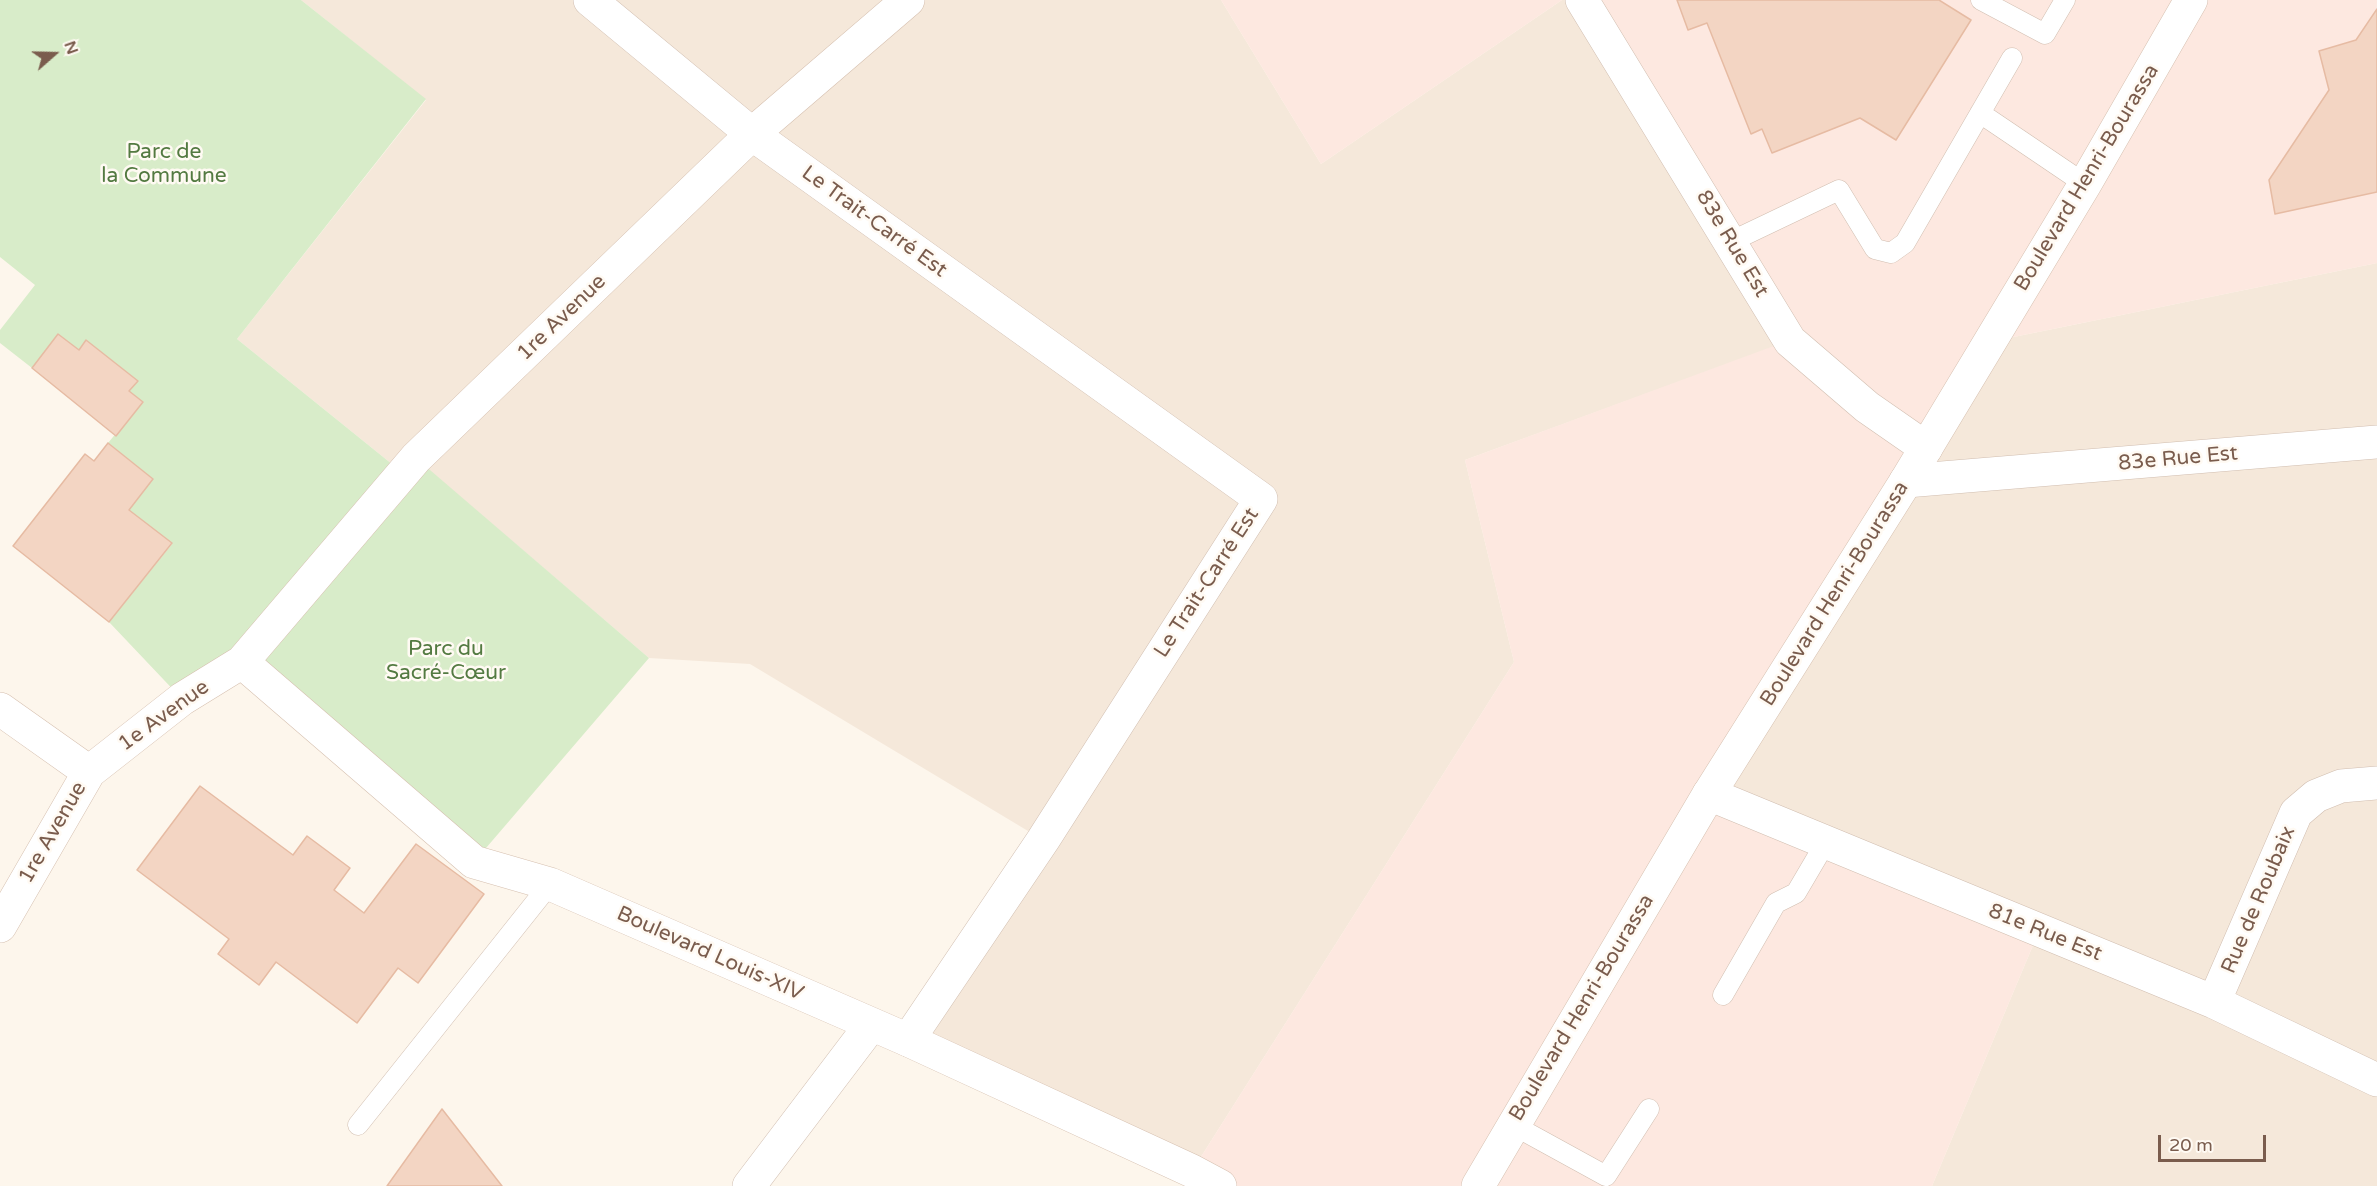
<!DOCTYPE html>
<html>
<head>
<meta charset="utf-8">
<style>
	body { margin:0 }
	#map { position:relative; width:2377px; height:1186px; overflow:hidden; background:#fdf6ec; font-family:"Varela Round",sans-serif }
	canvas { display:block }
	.north { position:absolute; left:24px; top:24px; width:60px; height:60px; -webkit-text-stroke:4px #fffaf3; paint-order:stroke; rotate:70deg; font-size:16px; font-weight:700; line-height:24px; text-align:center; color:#7a5c4d }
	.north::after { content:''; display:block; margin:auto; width:21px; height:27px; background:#7a5c4d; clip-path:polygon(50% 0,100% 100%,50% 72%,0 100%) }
	.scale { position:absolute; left:2158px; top:1135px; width:108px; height:27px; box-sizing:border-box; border:3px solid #7a5c4d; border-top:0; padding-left:8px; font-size:18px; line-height:21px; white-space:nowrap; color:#7a5c4d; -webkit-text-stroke:4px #fffaf3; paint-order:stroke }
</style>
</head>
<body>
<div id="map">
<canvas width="2377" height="1186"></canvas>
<div class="north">N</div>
<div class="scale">20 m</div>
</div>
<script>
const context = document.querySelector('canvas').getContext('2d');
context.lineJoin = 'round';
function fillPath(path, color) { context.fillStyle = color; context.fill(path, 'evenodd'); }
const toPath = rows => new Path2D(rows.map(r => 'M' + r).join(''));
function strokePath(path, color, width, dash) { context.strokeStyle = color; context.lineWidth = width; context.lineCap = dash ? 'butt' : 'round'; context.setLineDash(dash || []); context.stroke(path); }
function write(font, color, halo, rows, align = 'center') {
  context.font = font + ' "Varela Round",sans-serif'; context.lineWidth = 5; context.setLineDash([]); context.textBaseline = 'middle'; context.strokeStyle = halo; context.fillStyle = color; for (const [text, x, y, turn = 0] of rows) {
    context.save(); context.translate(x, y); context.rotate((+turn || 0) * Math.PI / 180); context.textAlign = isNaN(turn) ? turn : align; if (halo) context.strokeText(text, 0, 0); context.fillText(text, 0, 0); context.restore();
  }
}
const residential = toPath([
	[301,0,1221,0,1321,164,1562,0,1582,0,1790,341,1465,460,1514,662,1192,1171,908,1040,1043,840,750,664,649,658,416,459,403,473,237,339,426,100],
	[2377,263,2377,1186,1932,1186,2039,931,1709,794,1989,342]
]);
const commercial = toPath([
	[1221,0,1562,0,1321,164],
	[1582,0,2377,0,2377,263,1989,342,1709,794,2039,931,1932,1186,1220,1186,1192,1171,1514,662,1465,460,1790,340]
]);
const green = toPath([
	[0,0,301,0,426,99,237,339,403,473,416,458,649,658,474,862,242,662,182,699,109,622,172,544,129,510,153,479,108,443,142,402,129,391,137,381,79,350,59,335,32,368,0,343,0,330,35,285,0,257]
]);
const building = toPath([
	[1677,0,1939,0,1971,20,1896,140,1860,118,1772,153,1762,129,1751,134,1707,23,1688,30,1677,0],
	[2377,9,2377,192,2275,214,2269,180,2329,90,2319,51,2356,40,2377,9],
	[58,334,79,350,86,340,138,381,129,391,143,402,116,436,32,368,58,334],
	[108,443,153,479,129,510,172,543,109,622,13,546,85,454,94,461,108,443],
	[200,786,293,855,307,836,350,868,334,890,364,913,416,844,484,894,418,983,398,968,357,1023,276,962,259,985,218,954,229,939,137,870,200,786],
	[442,1109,502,1186,387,1186,442,1109]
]);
const lane = toPath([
	[1981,0,2045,34,2065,0],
	[1980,113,2085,184],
	[1730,242,1839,190,1875,249,1891,253,1905,243,2012,58],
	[1723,995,1776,903,1796,893,1826,842],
	[358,1125,550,884],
	[1513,1125,1606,1176,1649,1109]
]);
const street = toPath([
	[590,0,752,134,1261,499,1043,840,908,1040],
	[1582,0,1790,341,1867,407,1926,448],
	[1906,481,2377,442],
	[1709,794,2214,1002,2377,1080],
	[2214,1002,2296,813,2316,796,2341,786,2377,783],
	[749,1186,871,1025]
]);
const secondary = toPath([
	[242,662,474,862,550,884,908,1040,1192,1171,1220,1186],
	[0,709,89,772],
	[0,926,89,772,182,699,242,662,416,458,752,134,908,0],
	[1478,1186,1709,794,1906,481,2085,184,2191,0]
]);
const parkNames = [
	["Parc de",164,152],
	["la Commune",164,176],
	["Parc du",446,649],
	["Sacré-Cœur",446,673]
];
const streetNames = [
	["Boulevard Henri-Bourassa",2087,178,-59],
	["Le Trait-Carré Est",874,222,36],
	["83e Rue Est",1732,244,59],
	["1re Avenue",562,318,-44],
	["83e Rue Est",2178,459,-5],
	["Le Trait-Carré Est",1207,583,-57],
	["Boulevard Henri-Bourassa",1835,594,-58],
	["1e Avenue",164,716,-36],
	["1re Avenue",53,833,-60],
	["Rue de Roubaix",2259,900,-67],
	["81e Rue Est",2045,933,22],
	["Boulevard Louis-XIV",710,954,24],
	["Boulevard Henri-Bourassa",1582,1008,-59]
];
fillPath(residential, '#f5e8da');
fillPath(commercial, '#fde8e0');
fillPath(green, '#d8ecc9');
fillPath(building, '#f3d5c3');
strokePath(building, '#e6bba3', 1.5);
strokePath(lane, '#d1beb0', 21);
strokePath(street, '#d1beb0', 34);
strokePath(secondary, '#d6c0b0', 34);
strokePath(lane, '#fff', 20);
strokePath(street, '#fff', 33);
strokePath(secondary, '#fff', 33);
write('21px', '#537a41', '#fffaf3', parkNames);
write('21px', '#7a5c4d', '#fffaf3', streetNames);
</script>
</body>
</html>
